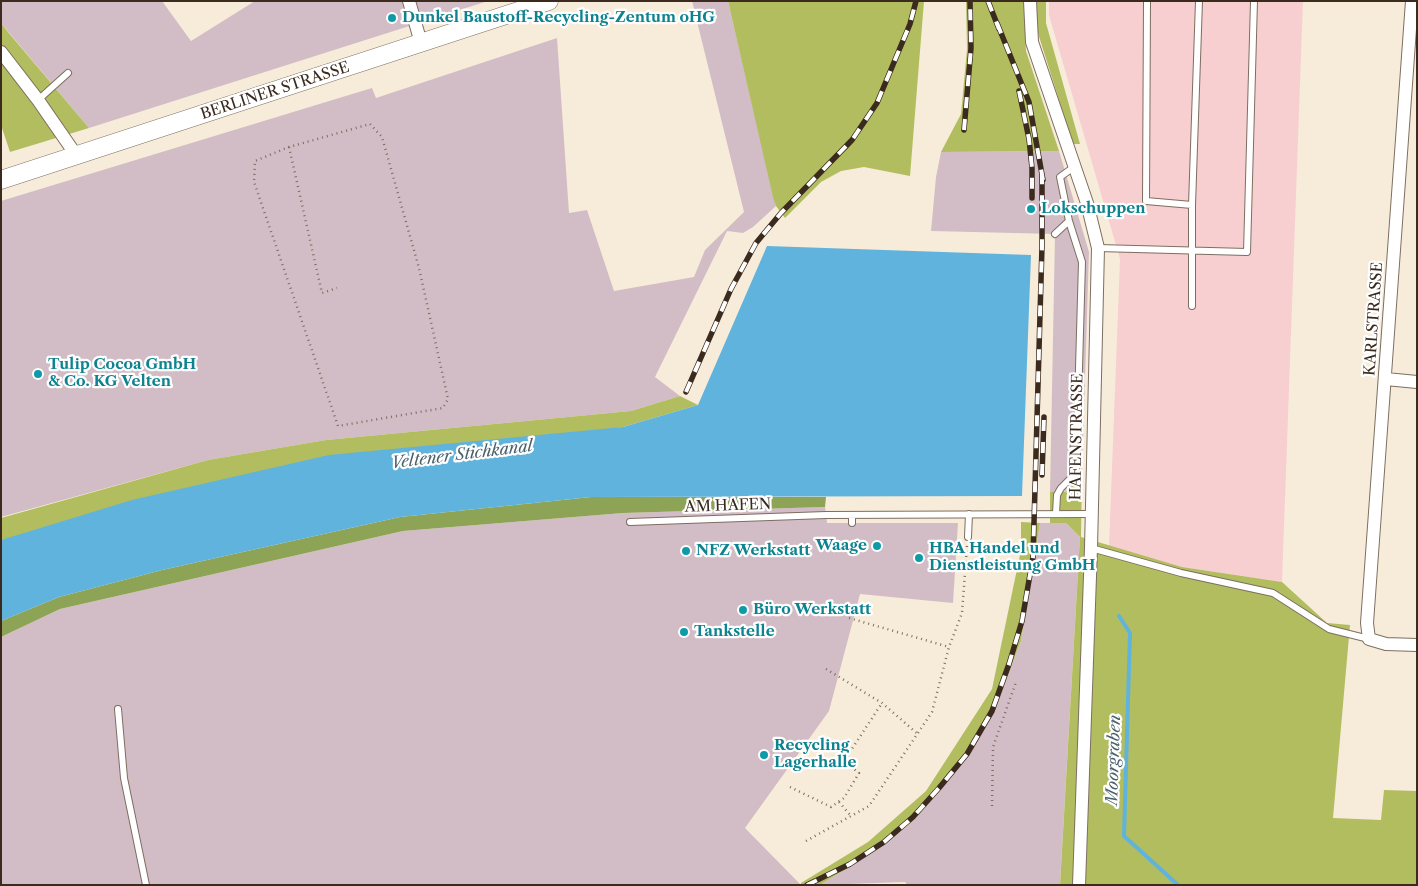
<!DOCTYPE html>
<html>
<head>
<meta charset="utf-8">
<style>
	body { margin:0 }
	#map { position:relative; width:1418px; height:886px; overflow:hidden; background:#f7ecda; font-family:"Libre Caslon Text",serif }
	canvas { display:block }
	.frame { position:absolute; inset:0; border:2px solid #3b2a1e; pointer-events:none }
</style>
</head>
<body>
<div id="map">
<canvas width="1418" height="886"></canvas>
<div class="frame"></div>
</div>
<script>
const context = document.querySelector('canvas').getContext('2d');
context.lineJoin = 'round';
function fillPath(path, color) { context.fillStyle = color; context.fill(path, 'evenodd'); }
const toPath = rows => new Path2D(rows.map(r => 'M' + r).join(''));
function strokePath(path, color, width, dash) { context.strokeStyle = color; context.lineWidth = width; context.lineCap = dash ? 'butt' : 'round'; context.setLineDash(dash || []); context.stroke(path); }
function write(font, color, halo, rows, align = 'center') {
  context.font = font + ' "Libre Caslon Text",serif'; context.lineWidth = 4.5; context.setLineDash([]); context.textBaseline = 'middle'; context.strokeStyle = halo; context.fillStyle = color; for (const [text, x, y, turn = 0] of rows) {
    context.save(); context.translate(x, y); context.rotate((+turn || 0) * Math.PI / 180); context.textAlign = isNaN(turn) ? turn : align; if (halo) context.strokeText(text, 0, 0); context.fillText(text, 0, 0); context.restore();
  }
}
const built = toPath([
	[1049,1,1303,1,1282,582,1182,567,1109,546,1120,259,1049,15]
]);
const industrial = toPath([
	[1,1,162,1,191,41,255,1,488,1,89,128,1,23],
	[692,1,728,1,776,206,753,227,743,233,727,231,655,377,680,396,631,411,326,440,208,460,1,517,1,201,372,88,376,98,557,38,569,213,587,210,614,291,694,277,705,250,744,212],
	[1059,151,1089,252,1082,475,1064,492,1050,492,1055,234,931,231,936,177,941,152],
	[825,507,827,523,958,523,953,603,860,594,829,711,745,828,801,885,1,885,1,637,60,609,403,531,623,513],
	[1040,523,1066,523,1080,537,1060,884,907,885,905,882,820,885,884,845,915,819,968,753,995,709,1021,641]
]);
const green = toPath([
	[728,1,924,1,910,176,864,167,841,171,821,182,785,218,776,206,773,197],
	[966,1,1024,1,1026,51,1059,151,941,152,961,114,967,49],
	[1036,1,1046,1,1046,23,1080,144,1073,144,1036,27],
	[1,23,8,32,89,128,10,152,1,125],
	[680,396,698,405,623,427,1,540,1,518,208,460,326,440,631,411],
	[1082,475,1081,537,1182,567,1282,582,1327,623,1350,625,1333,818,1381,820,1384,790,1417,791,1417,885,1060,885,1080,537,1066,523,1050,523,1050,492,1065,492],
	[1021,522,1040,523,1021,641,995,709,968,753,915,819,884,845,820,885,801,885,801,883,868,842,926,791,992,689,1021,550]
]);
const forest = toPath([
	[591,497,826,497,825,507,623,513,403,531,60,609,1,637,1,621,59,597,162,570,400,517]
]);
const water = toPath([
	[767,246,1031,255,1022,496,591,497,400,517,162,570,59,597,1,621,1,540,132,500,329,455,623,427,698,405]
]);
const stream = toPath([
	[1119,616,1130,633,1124,836,1178,885]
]);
const path = toPath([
	[370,124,382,137,419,268,448,399,443,408,338,426,254,182,255,161,289,147,370,124],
	[289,147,322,293,337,288],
	[849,618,949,647],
	[826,669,882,703,919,735],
	[790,787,831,807,844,798,859,773,844,761,882,703],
	[839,802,851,816],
	[992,806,993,747,1016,682],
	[806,841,869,806,932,712,949,647,962,613,967,546]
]);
const service = toPath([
	[1147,1,1146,201,1192,205],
	[38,100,68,73],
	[1055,234,1069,221,1060,177,1074,167],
	[1098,248,1247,252,1254,1],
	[1192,306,1192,205,1199,1],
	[1056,514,1057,495,1061,488,1076,473,1082,262,1069,221],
	[852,515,852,523],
	[630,522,826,515,1092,514],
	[968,537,969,514],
	[1091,548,1181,573,1273,593,1329,629,1369,639],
	[118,709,124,778,146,885]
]);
const minor = toPath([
	[409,1,421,43],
	[1030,1,1032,42,1087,203,1098,248,1091,548,1079,885],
	[1412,1,1367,623,1369,639,1386,644,1417,645],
	[1,52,38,100,76,155],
	[1386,379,1417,382]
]);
const secondary = toPath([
	[1,180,549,1]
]);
const rail = toPath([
	[988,1,999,29],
	[997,23,1029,102,1043,180],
	[1019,91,1029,139,1032,168,1032,198],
	[964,130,971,48,970,1],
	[686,392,731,289,756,243,781,213,852,140,877,103,910,24,916,1],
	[1042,475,1044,417],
	[807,885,850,864,884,842,913,817,939,788,967,754,992,711,1009,664,1022,621,1033,557,1042,246,1042,175]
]);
const markers = [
	[392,18,5,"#0f9aa8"],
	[1031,209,5,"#0f9aa8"],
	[38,374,5,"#0f9aa8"],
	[877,546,5,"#0f9aa8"],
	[686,551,5,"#0f9aa8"],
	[919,558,5,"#0f9aa8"],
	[743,610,5,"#0f9aa8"],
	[684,632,5,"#0f9aa8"],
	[764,755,5,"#0f9aa8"]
];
const cultureNames = [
	["Dunkel Baustoff-Recycling-Zentum oHG",402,18],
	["Lokschuppen",1041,209],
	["Tulip Cocoa GmbH",48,365],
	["& Co. KG Velten",48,382],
	["Waage",867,546,"right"],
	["HBA Handel und",929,549],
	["Dienstleistung GmbH",929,566],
	["NFZ Werkstatt",696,551],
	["Büro Werkstatt",753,610],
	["Tankstelle",694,632],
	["Recycling",774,746],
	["Lagerhalle",774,763]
];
const streetNames = [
	["BERLINER STRASSE",275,91,-18],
	["KARLSTRASSE",1374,319,-86],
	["HAFENSTRASSE",1077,437,-89],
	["AM HAFEN",728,506,-2]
];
const waterNames = [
	["Veltener Stichkanal",462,455,-7],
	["Moorgraben",1114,760,-88]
];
fillPath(built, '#f7cfd1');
fillPath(industrial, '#d2bdc6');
fillPath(green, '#b2bd5f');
fillPath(forest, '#8da456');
fillPath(water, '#60b3dc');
strokePath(stream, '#60b3dc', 4);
strokePath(service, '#7d6e60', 8);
strokePath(minor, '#7d6e60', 14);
strokePath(secondary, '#7d6e60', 19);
strokePath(path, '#7d6e60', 2.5, [1, 4]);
strokePath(service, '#fff', 6);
strokePath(minor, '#fff', 12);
strokePath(secondary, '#fff', 18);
strokePath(rail, '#3b2a1e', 5.5);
strokePath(rail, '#fff', 4, [11]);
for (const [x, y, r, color] of markers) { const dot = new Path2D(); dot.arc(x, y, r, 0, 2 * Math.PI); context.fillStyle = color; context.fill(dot); strokePath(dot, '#fff', 2); }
write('bold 15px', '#0d838f', '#fff', cultureNames, 'left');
write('15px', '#3b2a1e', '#fff', streetNames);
write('italic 16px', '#4a616a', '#fff', waterNames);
</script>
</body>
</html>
